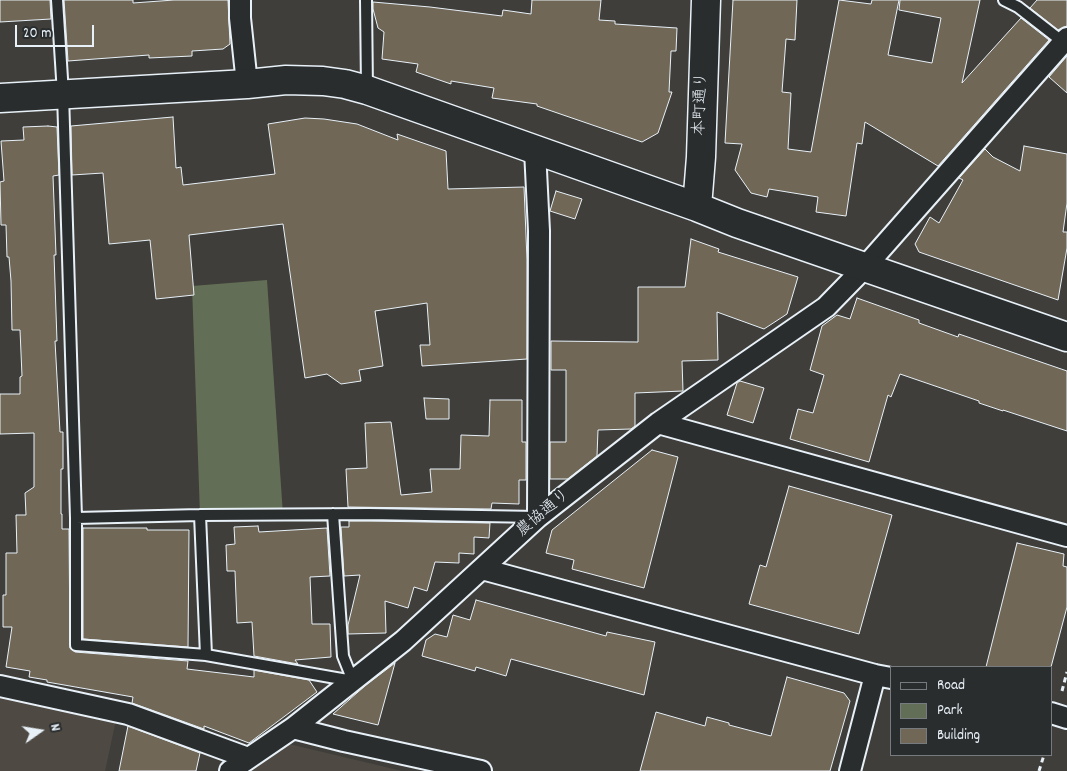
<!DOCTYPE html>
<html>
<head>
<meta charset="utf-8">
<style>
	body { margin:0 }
	#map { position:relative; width:1067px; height:771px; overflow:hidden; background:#3f3e3a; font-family:Dekko,sans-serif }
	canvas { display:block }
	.legend { position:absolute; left:890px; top:666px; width:162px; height:90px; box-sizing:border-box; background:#2a2d2e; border:1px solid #767b7f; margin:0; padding:6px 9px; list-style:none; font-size:15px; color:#e8f1f8 }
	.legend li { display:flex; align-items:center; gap:10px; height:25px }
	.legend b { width:25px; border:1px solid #767b7f }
	.north { position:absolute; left:15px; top:706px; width:50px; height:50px; -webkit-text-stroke:4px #2a2d2e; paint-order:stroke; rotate:77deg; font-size:14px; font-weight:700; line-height:20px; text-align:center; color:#e8f1f8 }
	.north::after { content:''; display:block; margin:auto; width:18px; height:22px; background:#e8f1f8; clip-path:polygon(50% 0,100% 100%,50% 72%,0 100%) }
	.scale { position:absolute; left:15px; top:25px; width:79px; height:22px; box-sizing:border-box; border:2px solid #e8f1f8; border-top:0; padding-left:6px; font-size:15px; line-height:18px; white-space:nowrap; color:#e8f1f8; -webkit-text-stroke:4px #2a2d2e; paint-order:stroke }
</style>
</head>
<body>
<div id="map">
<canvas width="1067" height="771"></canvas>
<ul class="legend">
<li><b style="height:6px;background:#2a2d2e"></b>Road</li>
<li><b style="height:14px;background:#626f56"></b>Park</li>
<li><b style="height:14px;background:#706757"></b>Building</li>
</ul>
<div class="north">N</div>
<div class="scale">20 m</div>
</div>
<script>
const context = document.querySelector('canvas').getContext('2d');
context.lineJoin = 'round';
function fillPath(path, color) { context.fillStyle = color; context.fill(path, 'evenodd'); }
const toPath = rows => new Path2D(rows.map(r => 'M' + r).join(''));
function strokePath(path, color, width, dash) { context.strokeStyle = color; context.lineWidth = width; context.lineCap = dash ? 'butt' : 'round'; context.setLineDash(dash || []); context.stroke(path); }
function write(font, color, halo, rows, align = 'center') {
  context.font = font + ' Dekko,"Klee One",sans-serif'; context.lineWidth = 4.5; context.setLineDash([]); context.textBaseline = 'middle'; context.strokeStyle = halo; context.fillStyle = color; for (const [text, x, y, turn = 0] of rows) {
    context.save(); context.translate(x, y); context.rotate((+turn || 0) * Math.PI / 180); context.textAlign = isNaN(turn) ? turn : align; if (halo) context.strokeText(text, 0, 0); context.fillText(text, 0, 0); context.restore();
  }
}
const built = toPath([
	[0,694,116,720,105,771,0,771],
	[289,744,402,771,251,771]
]);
const green = toPath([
	[267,280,283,515,200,515,192,286]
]);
const building = toPath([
	[0,0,50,0,51,19,0,22,0,0],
	[64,0,133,0,133,3,174,0,228,0,230,44,223,49,192,51,192,56,149,58,149,55,68,61,64,0],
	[532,0,601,0,599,20,615,21,615,24,677,28,676,51,671,51,669,92,672,92,658,133,642,142,537,106,537,104,492,98,494,88,451,81,451,84,416,72,418,64,382,59,384,32,378,28,373,9,373,2,430,7,502,16,503,10,531,14,532,0],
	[733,0,797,0,795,40,786,39,782,92,791,93,788,149,811,152,839,0,871,4,872,0,899,0,888,55,932,63,941,18,899,10,900,0,980,0,962,83,1021,18,1049,40,938,166,865,122,862,144,857,143,846,216,816,212,818,197,769,189,767,197,751,193,735,170,742,144,725,143,733,0],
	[1037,0,1067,0,1067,26,1058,30,1030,8,1037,0],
	[1067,56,1067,93,1049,77,1067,56],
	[173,117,176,168,181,167,183,185,275,174,268,124,305,118,324,119,357,124,398,140,397,134,446,151,448,189,524,187,527,260,527,359,422,366,420,345,430,345,427,303,375,311,383,366,359,370,361,381,341,384,327,374,305,378,283,224,189,235,194,295,156,299,150,240,109,244,103,173,72,175,71,126,173,117],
	[48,126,57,127,59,175,53,176,56,255,54,255,57,341,55,341,60,432,63,432,63,469,61,469,61,514,62,514,62,529,69,529,70,648,75,652,188,661,187,669,254,677,254,670,309,680,317,692,249,743,204,726,204,729,132,703,133,697,47,682,47,680,29,677,30,671,6,667,12,627,3,627,3,595,6,595,6,553,17,553,16,515,26,515,25,493,34,487,34,433,0,434,0,394,20,394,20,377,22,376,20,330,12,330,11,281,9,257,7,257,6,225,1,225,0,182,4,181,1,141,24,140,23,127,48,126],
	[1024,146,1067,154,1067,203,1063,232,1067,232,1067,248,1058,300,919,252,915,244,930,217,939,223,963,180,959,178,985,149,993,157,1020,171,1024,146],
	[556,191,582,199,575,219,550,211,556,191],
	[691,239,719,249,718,252,798,277,787,314,764,329,717,312,718,360,682,361,683,391,635,393,635,426,631,429,598,430,597,456,568,479,550,479,550,442,566,442,566,370,551,370,551,341,638,342,638,287,685,287,691,239],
	[857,298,919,320,919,323,958,337,959,334,1067,371,1067,431,1003,410,1003,411,979,403,979,401,900,374,891,397,888,395,869,462,790,439,798,409,813,413,824,375,810,370,822,326,837,315,850,319,857,298],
	[740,381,764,388,753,423,727,415,737,383,740,381],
	[424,398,449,399,449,419,426,419,424,398],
	[490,400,522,400,522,442,526,442,526,480,519,480,519,504,492,503,491,509,348,507,346,469,367,468,365,423,391,422,401,495,432,492,430,469,460,469,461,435,489,436,490,400],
	[652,450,678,457,644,588,572,569,574,560,546,553,552,530,652,450],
	[789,486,892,515,859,634,749,604,760,565,766,567,789,486],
	[349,521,369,521,490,523,489,538,474,537,474,554,459,553,459,563,435,562,427,591,414,587,408,608,385,601,386,633,348,634,348,625,360,575,344,576,341,527,349,527,349,521],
	[258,526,259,532,327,528,330,576,310,577,312,624,330,624,331,657,295,660,298,664,254,656,252,622,237,623,235,571,227,571,226,545,235,544,234,527,258,526],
	[83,528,147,528,147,530,189,530,188,647,83,639,83,528],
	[1017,543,1064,554,1063,566,1067,567,1067,607,1051,667,986,667,1017,543],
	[476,600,606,636,607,632,655,642,644,695,511,659,506,676,476,667,475,671,422,656,426,640,435,634,447,637,453,615,470,620,476,600],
	[395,663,378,725,333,714,366,685,395,663],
	[787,677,844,693,850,701,830,771,640,771,656,712,705,726,707,717,729,723,729,725,771,736,787,677],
	[128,726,200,753,196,771,119,771,128,726]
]);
const path = toPath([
	[1062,691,1067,672],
	[1039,771,1044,755]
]);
const lane = toPath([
	[57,0,63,94,76,518,76,645,206,655,200,515],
	[366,0,367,89],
	[1004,0,1018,7,1063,42],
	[333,514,343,656,353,681],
	[76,518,200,515,369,514,537,517],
	[206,655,353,681]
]);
const street = toPath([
	[240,0,240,18,247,84],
	[535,150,539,231,538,517],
	[658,423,1067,536],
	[482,569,875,675,891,678],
	[0,686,128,714,248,758],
	[1051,713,1067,718],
	[293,728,344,741,481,771],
	[230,771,293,728,403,641,538,517,658,423,826,307,865,267,1067,38],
	[850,771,875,675]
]);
const secondary = toPath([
	[0,98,247,84,286,80,323,81,345,84,367,90,697,207,737,223,1067,337],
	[697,207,701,157,706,0]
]);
const streetNames = [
	["本町通り",702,104,-88],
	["農協通り",544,514,-40]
];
fillPath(built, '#4e4a43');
fillPath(green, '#626f56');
fillPath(building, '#706757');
strokePath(building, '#e8f1f8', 1);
strokePath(lane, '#e8f1f8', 14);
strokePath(street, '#e8f1f8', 24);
strokePath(secondary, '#e8f1f8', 31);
strokePath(path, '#e8f1f8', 3, [5, 4]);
strokePath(lane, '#2a2d2e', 10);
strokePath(street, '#2a2d2e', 20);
strokePath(secondary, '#2a2d2e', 28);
write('16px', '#e8f1f8', '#2a2d2e', streetNames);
</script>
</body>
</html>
